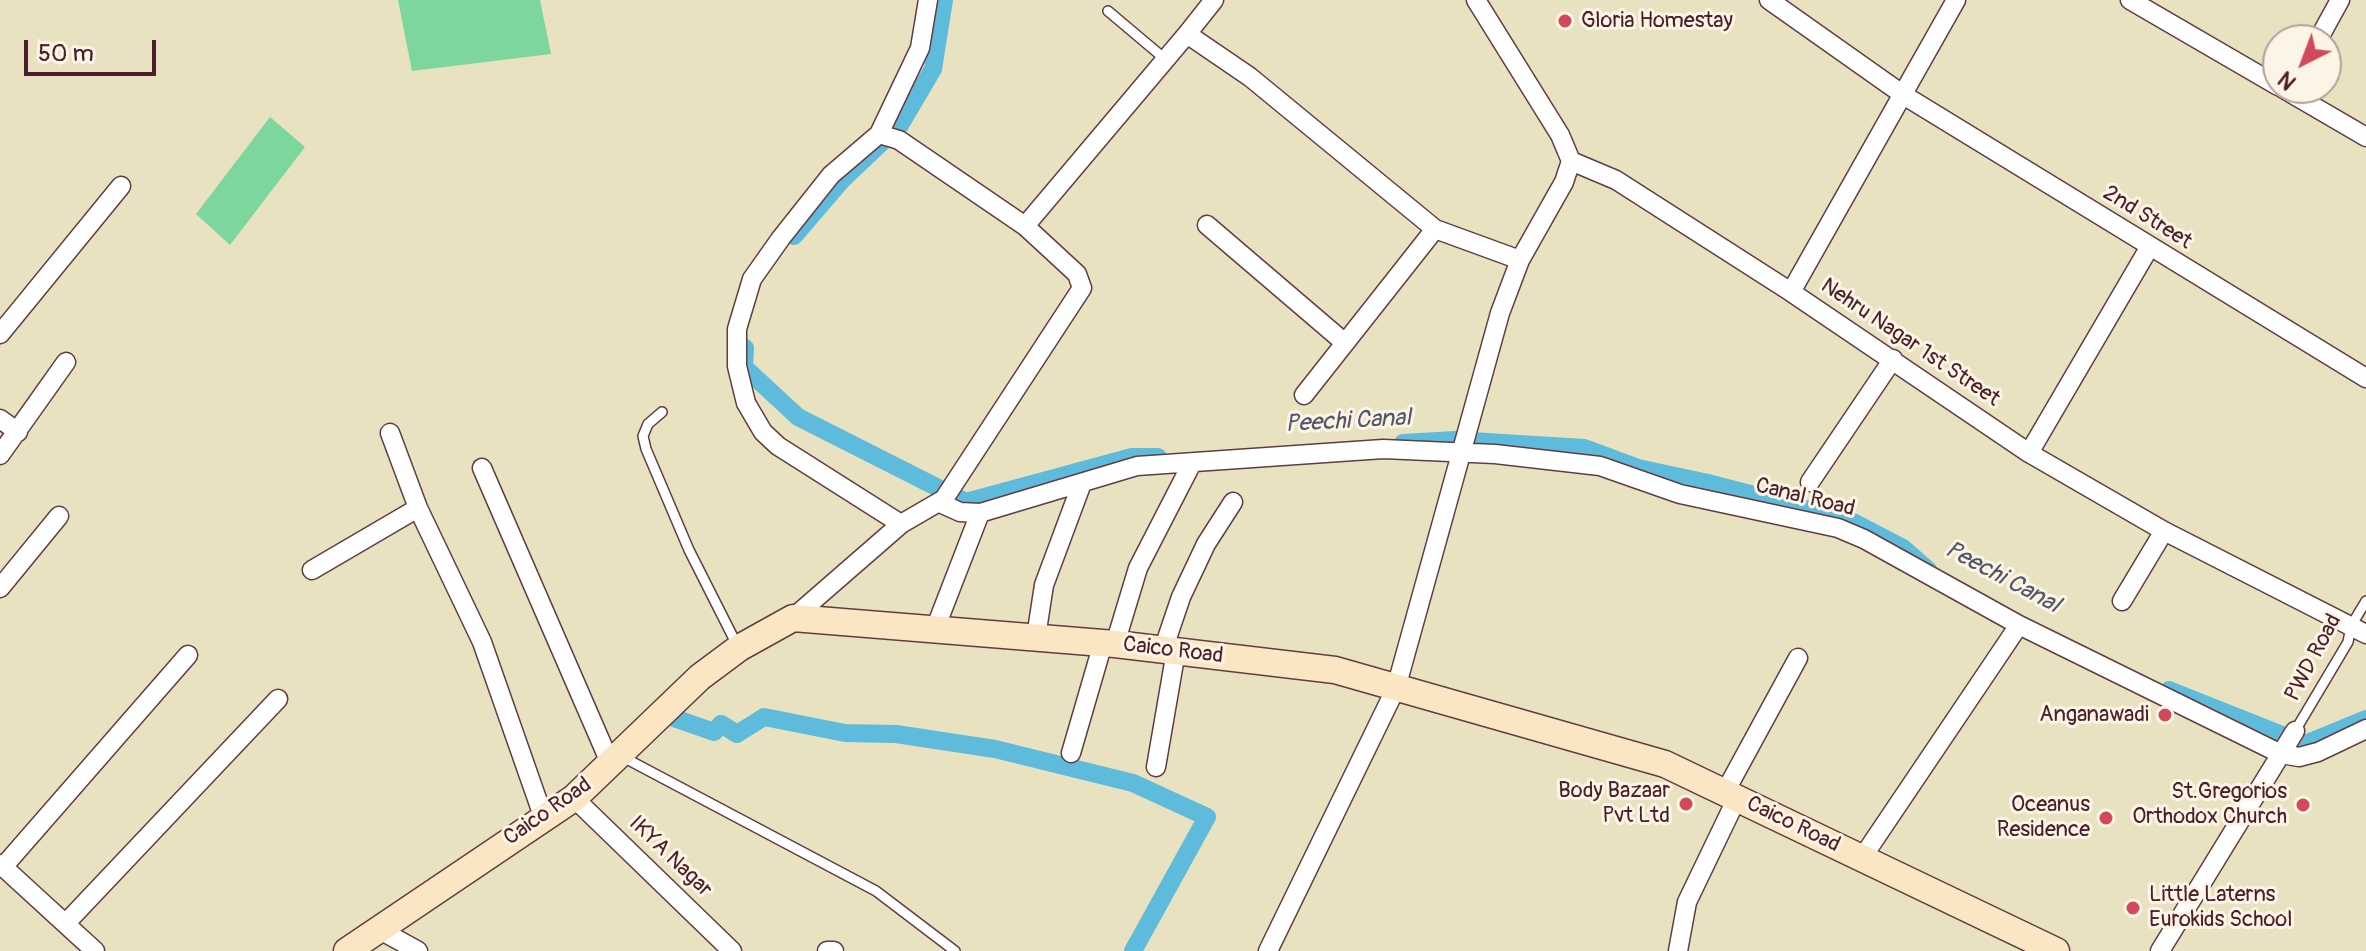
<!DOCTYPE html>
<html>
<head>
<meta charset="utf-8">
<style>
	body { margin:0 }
	#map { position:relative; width:2366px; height:951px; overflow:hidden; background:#e8e2c0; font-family:Pangolin,sans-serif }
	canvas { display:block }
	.north { position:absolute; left:2262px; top:24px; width:80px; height:80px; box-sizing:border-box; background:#fcf5e5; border:2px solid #b59f9b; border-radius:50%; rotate:222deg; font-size:22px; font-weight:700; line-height:32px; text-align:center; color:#4a1f2b }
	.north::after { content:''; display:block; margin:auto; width:28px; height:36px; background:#d1495b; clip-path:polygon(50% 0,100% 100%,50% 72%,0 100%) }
	.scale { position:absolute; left:24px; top:40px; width:132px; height:36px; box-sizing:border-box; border:4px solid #4a1f2b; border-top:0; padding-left:10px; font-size:24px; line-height:28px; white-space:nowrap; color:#4a1f2b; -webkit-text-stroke:6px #fcf5e5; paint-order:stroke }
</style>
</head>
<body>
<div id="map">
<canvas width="2366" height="951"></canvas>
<div class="north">N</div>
<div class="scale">50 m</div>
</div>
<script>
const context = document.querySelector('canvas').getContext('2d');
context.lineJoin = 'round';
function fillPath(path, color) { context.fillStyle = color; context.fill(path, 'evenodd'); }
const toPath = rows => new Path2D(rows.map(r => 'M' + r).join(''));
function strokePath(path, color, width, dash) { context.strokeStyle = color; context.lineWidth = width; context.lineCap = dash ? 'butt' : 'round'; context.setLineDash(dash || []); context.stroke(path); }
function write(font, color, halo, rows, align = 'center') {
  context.font = font + ' Pangolin,sans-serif'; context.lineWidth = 6; context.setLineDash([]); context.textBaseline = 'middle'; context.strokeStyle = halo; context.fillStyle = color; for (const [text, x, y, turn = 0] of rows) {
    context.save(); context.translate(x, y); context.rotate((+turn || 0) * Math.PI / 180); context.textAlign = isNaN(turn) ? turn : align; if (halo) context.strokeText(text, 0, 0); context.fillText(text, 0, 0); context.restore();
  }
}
const green = toPath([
	[398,0,540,0,551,54,412,71],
	[270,117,305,147,230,245,196,214]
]);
const canal = toPath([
	[794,236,842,180,900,125,933,69,944,0],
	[745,348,744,367,798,417,966,502,1132,457,1158,457],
	[1403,443,1455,440,1584,448,1638,468,1708,483,1849,520,1903,548,1928,570],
	[2169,690,2305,744,2366,719],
	[674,718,714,732,721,724,737,734,764,717,845,733,896,734,995,749,1133,783,1207,817,1133,951]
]);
const lane = toPath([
	[1108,11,1165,59],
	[662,412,648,424,643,436,646,449,689,550,737,645],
	[2295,731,2348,642,2351,626,2366,601],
	[621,756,876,891,955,951]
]);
const street = toPath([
	[1476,0,1560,135,1571,161,1616,180,1791,292],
	[1769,0,1905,96,2366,378],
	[1956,0,1791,292,2029,453],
	[2130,0,2278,86],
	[1187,34,1214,0],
	[2318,40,2340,0],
	[2282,88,2366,137],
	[1207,225,1345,343],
	[1025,226,1187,34,1250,77,1435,229,1304,395],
	[1435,229,1520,260],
	[2149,248,2029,453,2164,531,2366,634],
	[0,334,121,186],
	[0,419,18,432],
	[390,433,418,508,482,642,543,816],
	[0,455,66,362],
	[482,468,611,765],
	[1810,482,1893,359],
	[940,503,960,512,980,513],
	[901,524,778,446,763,432,746,403,737,366,737,329,752,279,781,238,831,175,879,134,920,48,928,0],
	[312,570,418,508],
	[0,588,59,516],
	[2122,601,2164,531],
	[793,618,901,524,944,499,1082,288,1077,274,1025,226,899,140,879,134],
	[935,629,980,513,1137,466,1383,449,1495,454,1600,466,1680,494,1838,528,1864,539,2019,625,2281,754,2299,757,2318,752,2366,729],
	[1036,637,1044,585,1082,483],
	[1115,644,1138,568,1192,463],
	[1163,650,1181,597,1206,544,1233,502],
	[1071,753,1103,643],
	[1156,767,1176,651],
	[1725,792,1798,658],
	[574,798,732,951],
	[1862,858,2019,625],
	[0,864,95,951],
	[3,867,188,655],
	[66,923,278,699],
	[380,930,418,951],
	[827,951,834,951],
	[1268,951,1396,688,1500,313,1520,260,1564,182,1571,161],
	[1678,951,1687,902,1737,798],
	[2160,951,2295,731]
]);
const secondary = toPath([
	[347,951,574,798,700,677,739,648,793,618,1115,644,1335,670,1665,764,2056,951]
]);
const markers = [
	[1565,21,8,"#d1495b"],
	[2165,715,8,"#d1495b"],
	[1686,804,8,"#d1495b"],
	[2303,805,8,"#d1495b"],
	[2106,818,8,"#d1495b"],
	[2133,908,8,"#d1495b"]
];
const poiNames = [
	["Gloria Homestay",1581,21,"left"],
	["Anganawadi",2149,715],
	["Body Bazaar",1670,791],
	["Pvt Ltd",1670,816],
	["St.Gregorios",2287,792],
	["Orthodox Church",2287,817],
	["Oceanus",2090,805],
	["Residence",2090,830],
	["Little Laterns",2149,895,"left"],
	["Eurokids School",2149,920,"left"]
];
const streetNames = [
	["2nd Street",2147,218,32],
	["Nehru Nagar 1st Street",1910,343,34],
	["Canal Road",1805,498,14],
	["Caico Road",1173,651,7],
	["PWD Road",2314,658,-62],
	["Caico Road",548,812,-35],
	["Caico Road",1793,825,26],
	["IKYA Nagar",670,857,44]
];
const waterNames = [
	["Peechi Canal",1348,422,-3],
	["Peechi Canal",2002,578,28]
];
fillPath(green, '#7cd69d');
strokePath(canal, '#5ebbdc', 18);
strokePath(lane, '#623c41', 12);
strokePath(street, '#623c41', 21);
strokePath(secondary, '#623c41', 29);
strokePath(lane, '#fff', 9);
strokePath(street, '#fff', 18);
strokePath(secondary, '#fbe6c4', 26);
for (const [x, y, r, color] of markers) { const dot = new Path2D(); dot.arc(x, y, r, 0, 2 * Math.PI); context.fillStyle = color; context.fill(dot); strokePath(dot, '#fcf5e5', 3); }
write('22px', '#4a1f2b', '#fcf5e5', poiNames, 'right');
write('22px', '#4a1f2b', '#fcf5e5', streetNames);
write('italic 24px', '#515669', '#fcf5e5', waterNames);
</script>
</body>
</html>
